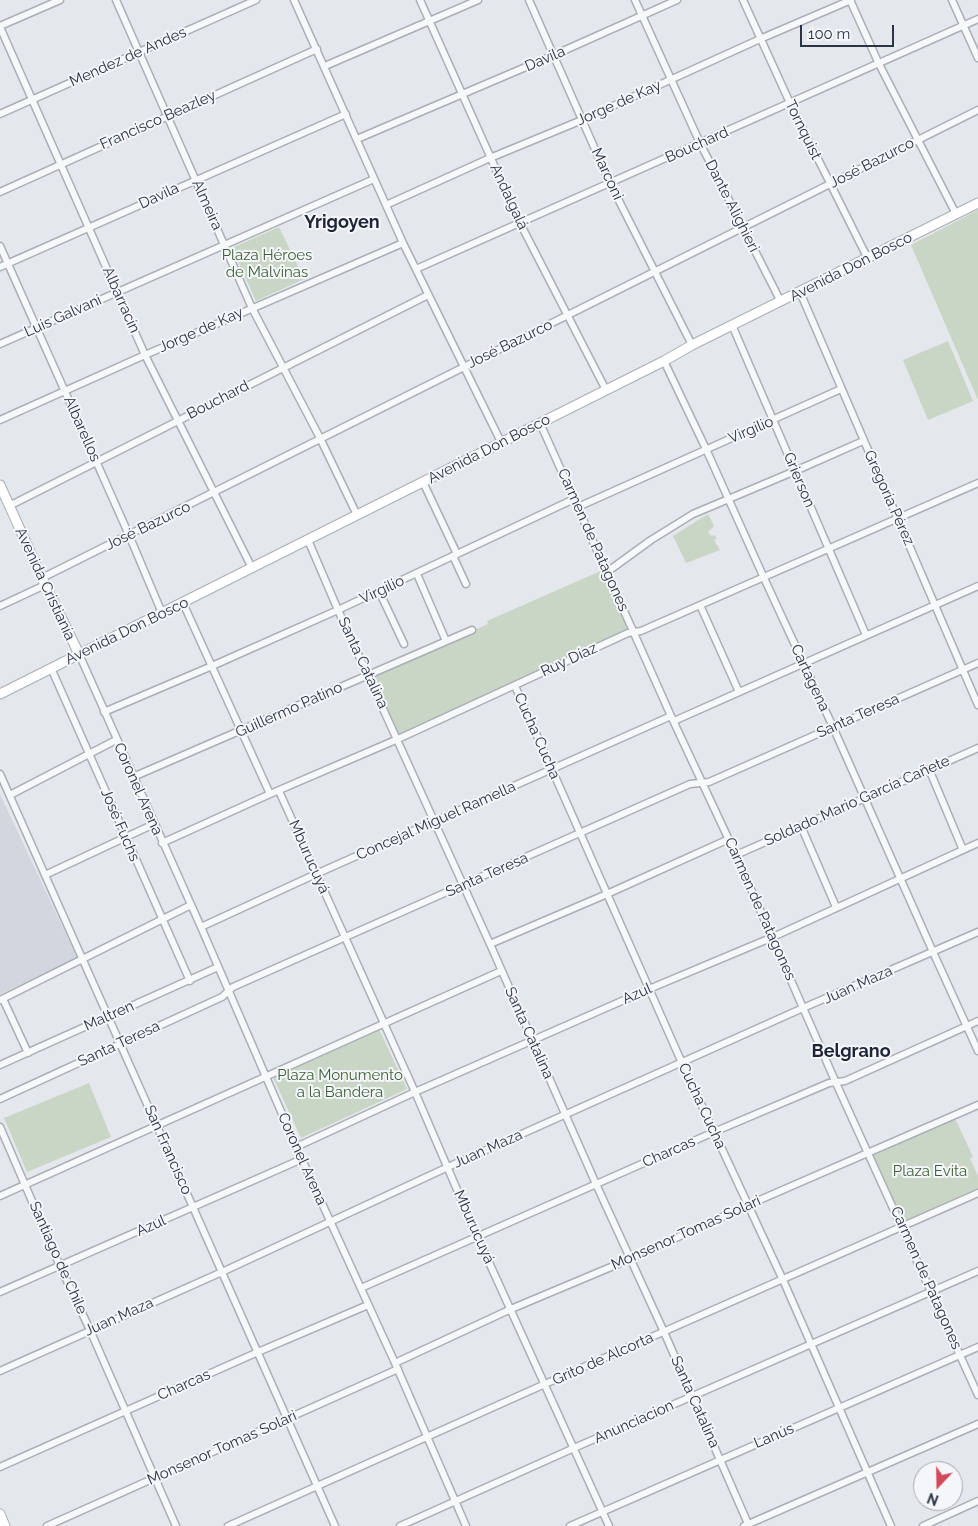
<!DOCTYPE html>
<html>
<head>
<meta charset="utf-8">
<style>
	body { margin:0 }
	#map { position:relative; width:978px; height:1526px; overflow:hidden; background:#e4e7ec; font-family:Raleway,sans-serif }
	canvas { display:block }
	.north { position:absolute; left:913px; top:1461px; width:50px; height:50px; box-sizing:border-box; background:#f4f6f9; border:1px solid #a4a8b1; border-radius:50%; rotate:201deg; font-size:14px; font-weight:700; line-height:20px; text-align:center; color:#2b3445 }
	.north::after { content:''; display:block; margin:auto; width:18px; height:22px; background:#d1495b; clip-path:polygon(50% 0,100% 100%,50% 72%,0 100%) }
	.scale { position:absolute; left:800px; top:25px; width:94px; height:22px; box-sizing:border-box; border:2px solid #2b3445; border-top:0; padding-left:6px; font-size:15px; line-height:18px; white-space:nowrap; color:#2b3445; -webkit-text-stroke:4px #f4f6f9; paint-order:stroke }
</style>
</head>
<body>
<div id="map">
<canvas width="978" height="1526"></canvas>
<div class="north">N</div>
<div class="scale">100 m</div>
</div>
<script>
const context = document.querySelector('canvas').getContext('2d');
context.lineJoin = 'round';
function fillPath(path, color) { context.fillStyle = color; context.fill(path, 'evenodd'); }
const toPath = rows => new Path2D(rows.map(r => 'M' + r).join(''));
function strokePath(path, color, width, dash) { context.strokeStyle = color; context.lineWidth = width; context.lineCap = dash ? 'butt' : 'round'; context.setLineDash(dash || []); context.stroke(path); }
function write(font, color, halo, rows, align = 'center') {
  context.font = font + ' Raleway,sans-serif'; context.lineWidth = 4; context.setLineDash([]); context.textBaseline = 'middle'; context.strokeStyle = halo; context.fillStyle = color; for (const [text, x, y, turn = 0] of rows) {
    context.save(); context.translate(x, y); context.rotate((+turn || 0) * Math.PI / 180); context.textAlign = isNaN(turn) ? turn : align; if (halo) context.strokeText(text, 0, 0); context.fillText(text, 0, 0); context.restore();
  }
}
const built = toPath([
	[0,794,77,958,0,994]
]);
const green = toPath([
	[978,210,978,400,911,245],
	[279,227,304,279,256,301,232,248],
	[948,341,973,401,928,420,903,360],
	[708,514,714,526,708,532,711,536,714,535,717,538,714,540,720,550,686,563,673,536],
	[603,570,627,625,627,631,401,735,399,734,374,680,375,675,488,624,487,621],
	[379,1029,407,1089,301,1138,273,1077],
	[89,1083,111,1137,27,1172,4,1118],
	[954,1116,973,1157,970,1158,978,1176,978,1193,903,1227,869,1153]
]);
const street = toPath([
	[116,0,252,308,320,438,357,515],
	[294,0,403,243,501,442],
	[420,0,520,223,606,390],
	[529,0,610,183,692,345],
	[635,0,700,143,781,302],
	[743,0,790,103,867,257],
	[850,0,879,64,956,214],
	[952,0,978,58],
	[0,26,60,0],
	[0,27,145,355,252,568],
	[325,66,478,0],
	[0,114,256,0],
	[357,139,554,55,677,0],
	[0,192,317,49],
	[386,205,490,158,582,120,760,39,851,0],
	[0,246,129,535,162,613],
	[0,267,346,114],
	[416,269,978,19],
	[800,292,978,705],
	[732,325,866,635],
	[0,344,374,179],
	[664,361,706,449,764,578,833,727,933,952,978,1051],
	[0,420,145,355,403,243],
	[540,423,671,716,736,855,836,1083,978,1395],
	[423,482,457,554],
	[9,506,428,295],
	[578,507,841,389],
	[308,540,338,610,490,944,596,1184,664,1332,749,1526],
	[453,556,466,584],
	[607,572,651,540,693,514,795,471,863,441],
	[417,574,446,641],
	[42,578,978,110],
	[379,591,404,644],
	[183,603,270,794],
	[700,605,739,692],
	[0,606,45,585],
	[79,654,201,927,299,1153,395,1363,466,1526],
	[51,668,190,981],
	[515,686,682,1063,783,1280,891,1526],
	[104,712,212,666,338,610,574,499],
	[674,721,978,586],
	[929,769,963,850],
	[0,774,335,1526],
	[133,777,472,630],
	[279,791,415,1092,477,1236,609,1526],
	[10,795,116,740],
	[801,826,836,907],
	[162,843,270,794,398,739,628,633,641,631,978,483],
	[736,855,978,748],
	[45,875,154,824],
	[201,927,316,874,671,716],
	[490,944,607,894,729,839],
	[3,999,28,1053],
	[0,1000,191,905],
	[0,1065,218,967],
	[0,1099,222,997,233,987,690,784,709,782,978,663],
	[0,1127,60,1266,90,1330,176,1526],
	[296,1147,415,1092,649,989,773,937,978,843],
	[0,1196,501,971],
	[361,1288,714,1132,829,1083,845,1081,978,1021],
	[0,1292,302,1159],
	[395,1363,511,1309,630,1259,748,1205,978,1105],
	[0,1371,222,1272,448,1167,803,1008,978,932],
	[0,1467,258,1352,368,1305],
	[47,1526,398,1369],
	[228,1526,545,1384,978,1193],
	[400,1526,574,1448,978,1271],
	[570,1526,978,1347],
	[744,1526,978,1424],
	[923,1526,978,1501]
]);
const secondary = toPath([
	[0,485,42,578,79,654],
	[0,694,664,361,692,345,978,203],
	[0,1514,5,1526]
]);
const streetNames = [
	["Mendez de Andes",128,57,-24],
	["Davila",545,59,-23],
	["Jorge de Kay",619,103,-24],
	["Francisco Beazley",158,120,-24],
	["Tornquist",803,130,64],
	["Bouchard",697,145,-24],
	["José Bazurco",872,163,-27],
	["Marconi",607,174,65],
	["Davila",159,196,-25],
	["Andalgalá",509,197,65],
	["Almeira",207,205,66],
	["Dante Alighieri",732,206,63],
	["Avenida Don Bosco",851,267,-27],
	["Albarracín",121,300,66],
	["Luis Galvani",63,316,-24],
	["Jorge de Kay",201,330,-24],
	["José Bazurco",510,344,-26],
	["Bouchard",218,400,-27],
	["Albarellos",82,429,66],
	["Virgilio",751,430,-23],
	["Avenida Don Bosco",489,449,-27],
	["Grierson",799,480,67],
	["Gregoria Pérez",889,498,66],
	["José Bazurco",148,526,-26],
	["Carmen de Patagones",593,540,66],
	["Avenida Cristianía",45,584,65],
	["Virgilio",382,590,-25],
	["Avenida Don Bosco",127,631,-26],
	["Ruy Díaz",569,660,-25],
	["Santa Catalina",363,663,65],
	["Cartagena",810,678,65],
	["Guillermo Patino",289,710,-24],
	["Santa Teresa",858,716,-24],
	["Cucha Cucha",537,736,66],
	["Coronel Arena",138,789,66],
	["Soldado Mario García Cañete",857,801,-24],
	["Concejal Miguel Ramella",436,821,-24],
	["José Fuchs",120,825,67],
	["Mburucuyá",309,857,66],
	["Santa Teresa",487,875,-24],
	["Carmen de Patagones",760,909,66],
	["Juan Maza",858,985,-24],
	["Azul",637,994,-24],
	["Maltren",109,1016,-24],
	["Santa Catalina",529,1033,66],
	["Santa Teresa",119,1044,-25],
	["Cucha Cucha",702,1106,65],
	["Juan Maza",488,1149,-24],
	["San Francisco",168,1150,66],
	["Charcas",669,1152,-24],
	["Coronel Arena",302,1159,66],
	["Azul",151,1226,-24],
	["Mburucuyá",474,1227,66],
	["Monsenor Tomas Solari",686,1233,-24],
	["Santiago de Chile",58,1258,66],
	["Carmen de Patagones",926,1278,66],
	["Juan Maza",119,1317,-24],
	["Grito de Alcorta",603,1359,-24],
	["Charcas",184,1385,-24],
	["Santa Catalina",695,1402,66],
	["Anunciacion",634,1422,-24],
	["Lanús",774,1436,-23],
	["Monsenor Tomas Solari",222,1448,-24]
];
const parkNames = [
	["Plaza Héroes",267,255],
	["de Malvinas",267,272],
	["Plaza Monumento",340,1075],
	["a la Bandera",340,1092],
	["Plaza Evita",930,1171]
];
const quarterNames = [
	["Yrigoyen",342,223],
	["Belgrano",851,1052]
];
fillPath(built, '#d2d6de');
fillPath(green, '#c9d6c5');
strokePath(street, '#a9aeb7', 9);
strokePath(secondary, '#a9aeb7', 11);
strokePath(street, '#f7f8fa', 6);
strokePath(secondary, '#fff', 9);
write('15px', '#2b3445', '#f4f6f9', streetNames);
write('15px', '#3f6138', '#f4f6f9', parkNames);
write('bold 18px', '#1d2536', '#f4f6f9', quarterNames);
</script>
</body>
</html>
